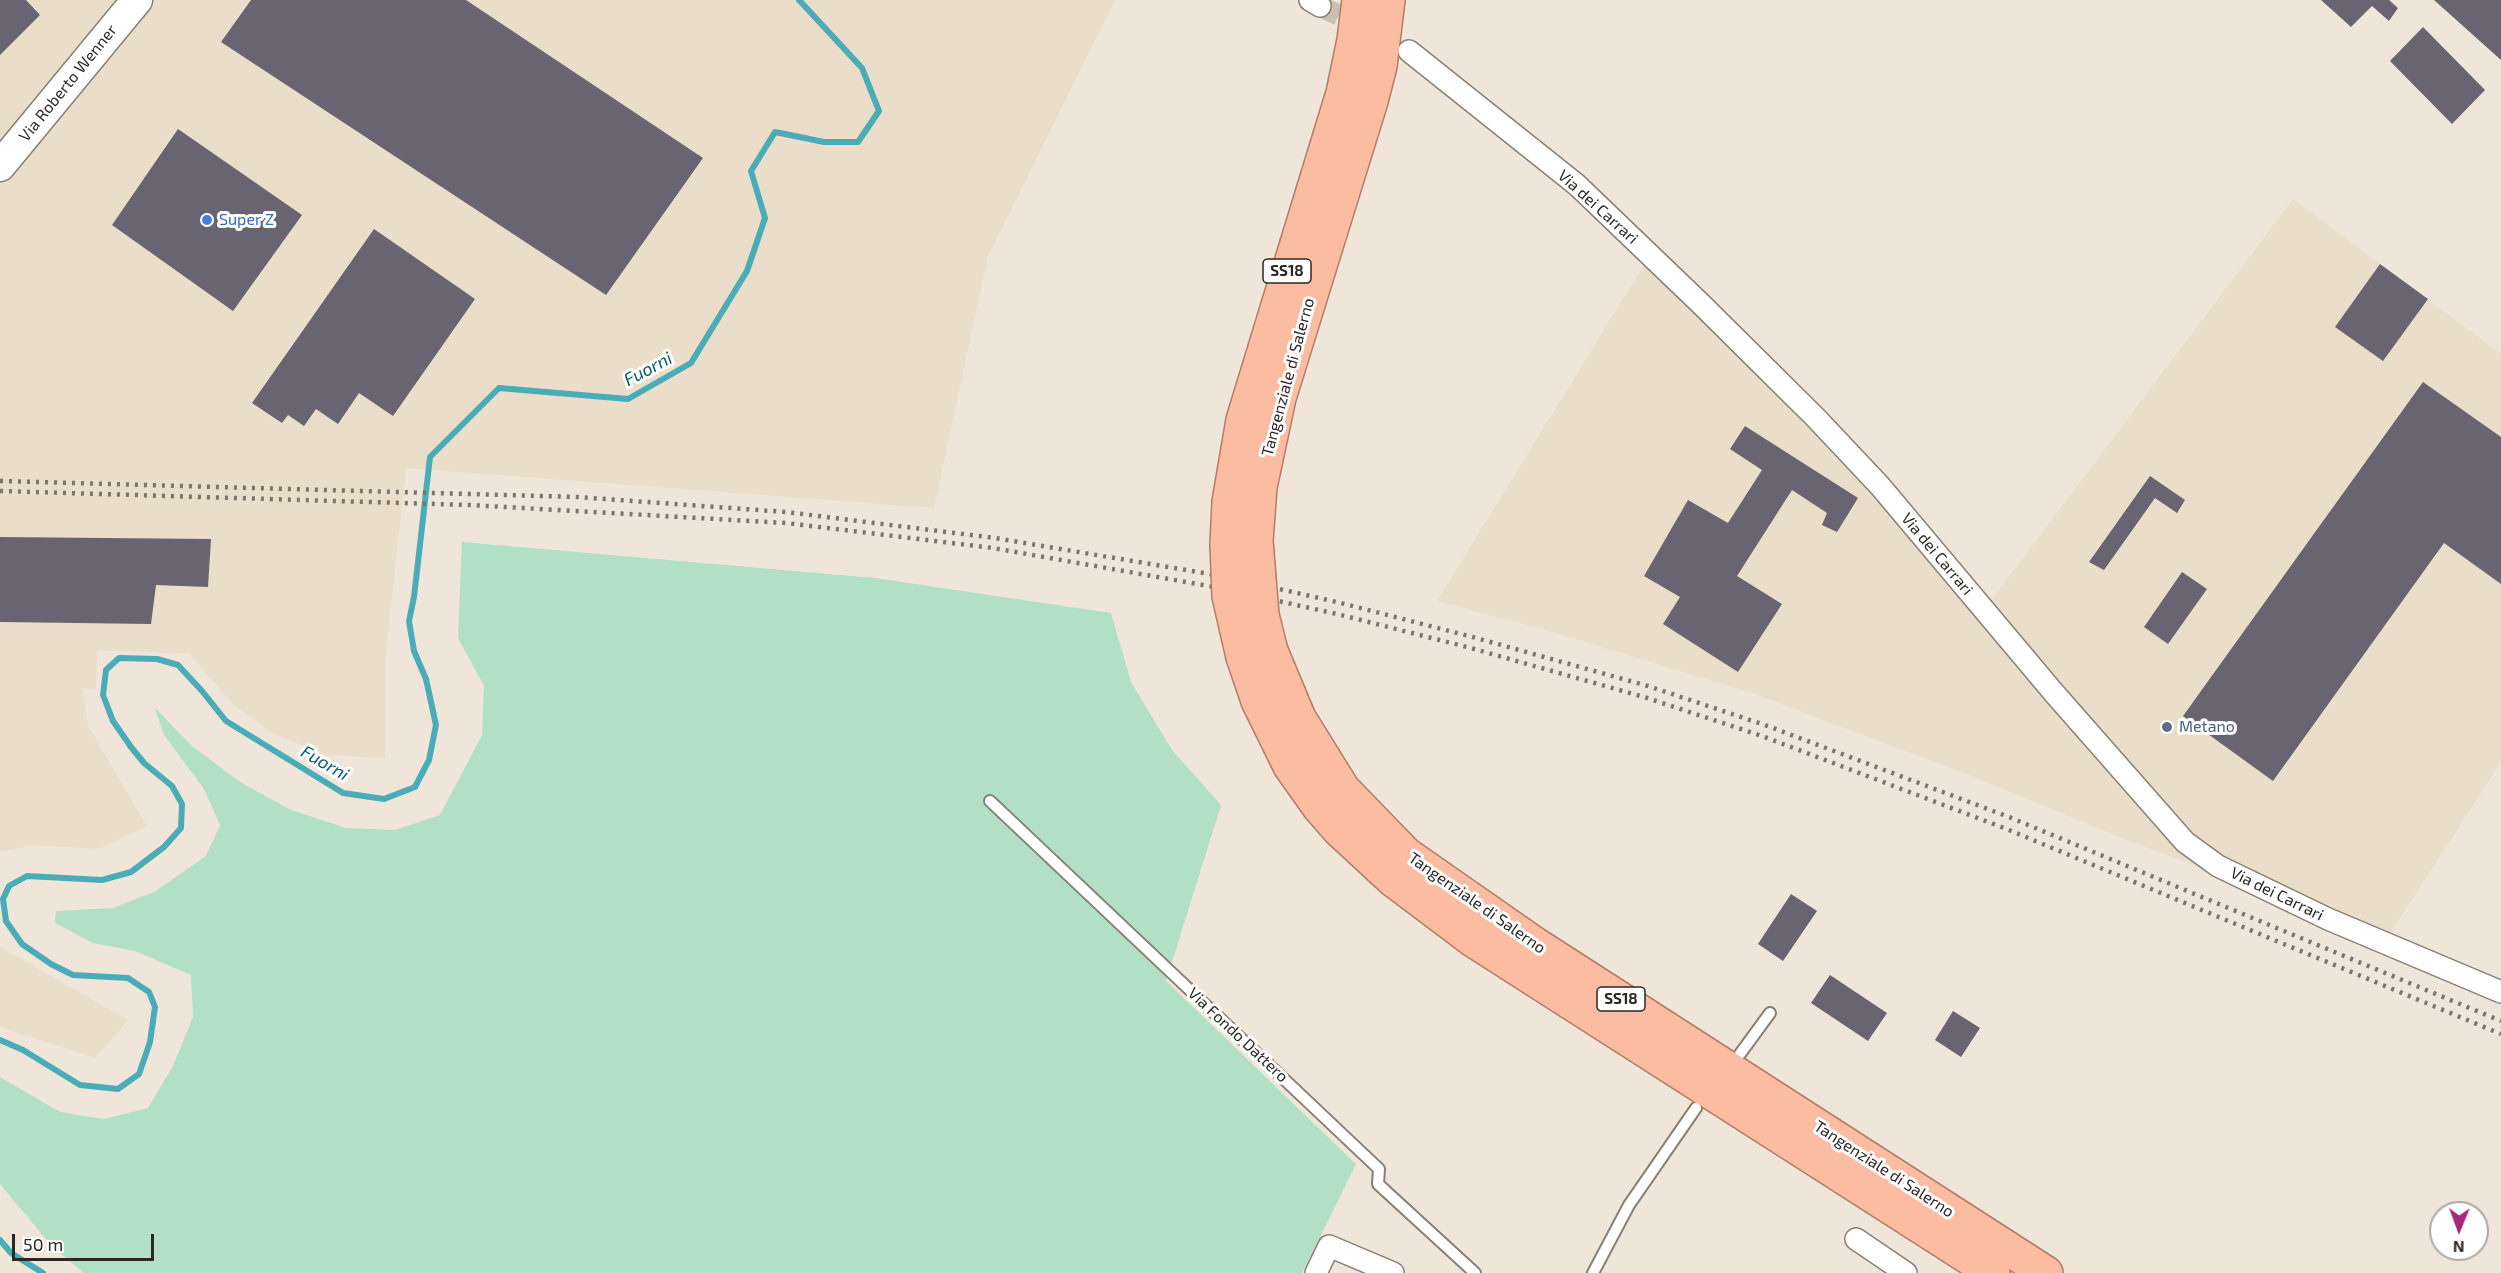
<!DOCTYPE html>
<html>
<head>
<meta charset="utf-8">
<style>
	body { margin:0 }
	#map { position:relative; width:2501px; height:1273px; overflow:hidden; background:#efe6d9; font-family:"Exo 2",sans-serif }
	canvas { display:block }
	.north { position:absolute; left:2429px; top:1201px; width:60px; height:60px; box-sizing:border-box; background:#fff; border:2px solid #aaa9a7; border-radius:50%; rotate:181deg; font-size:16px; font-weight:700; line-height:24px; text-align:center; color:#2b2823 }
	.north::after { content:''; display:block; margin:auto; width:21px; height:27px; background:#a4287b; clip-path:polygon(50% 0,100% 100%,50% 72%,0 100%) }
	.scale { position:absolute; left:12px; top:1234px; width:142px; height:27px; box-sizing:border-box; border:3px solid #2b2823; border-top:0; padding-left:8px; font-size:18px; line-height:21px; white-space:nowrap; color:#2b2823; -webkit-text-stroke:4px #fff; paint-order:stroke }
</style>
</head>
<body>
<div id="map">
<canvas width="2501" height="1273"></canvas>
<div class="north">N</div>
<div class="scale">50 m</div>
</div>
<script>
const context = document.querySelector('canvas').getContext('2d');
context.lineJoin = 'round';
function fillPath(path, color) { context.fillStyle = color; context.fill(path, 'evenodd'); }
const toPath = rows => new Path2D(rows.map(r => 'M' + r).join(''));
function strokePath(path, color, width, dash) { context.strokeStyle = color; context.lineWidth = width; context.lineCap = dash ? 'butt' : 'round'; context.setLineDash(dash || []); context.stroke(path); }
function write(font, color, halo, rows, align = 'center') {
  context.font = font + ' "Exo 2",sans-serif'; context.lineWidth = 6; context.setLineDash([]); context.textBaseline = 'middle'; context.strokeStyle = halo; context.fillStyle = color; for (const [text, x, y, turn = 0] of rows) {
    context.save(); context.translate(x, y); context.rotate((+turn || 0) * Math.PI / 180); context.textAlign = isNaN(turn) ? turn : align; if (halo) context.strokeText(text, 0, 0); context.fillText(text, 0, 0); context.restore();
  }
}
const built = toPath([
	[0,0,1115,0,988,256,934,508,406,468,385,660,385,758,326,755,274,734,234,705,189,654,97,650,96,689,83,689,88,726,147,826,99,849,32,845,0,852],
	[2293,199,2501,354,2501,762,2387,938,2127,840,1964,773,1752,693,1546,630,1437,601,1655,247,1990,602],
	[0,947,128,1020,95,1058,0,1027]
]);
const green = toPath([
	[462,542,875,578,1111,613,1131,682,1172,750,1221,805,1166,981,1356,1164,1302,1273,84,1273,52,1246,0,1184,0,1077,60,1112,104,1119,148,1108,173,1066,193,1017,191,975,135,951,93,943,55,923,56,911,113,908,154,892,206,856,220,825,204,789,164,735,155,708,192,746,240,782,291,810,346,828,395,830,440,815,482,735,484,686,458,638]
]);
const stream = toPath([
	[0,1040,23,1050,80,1085,118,1089,139,1074,150,1042,155,1007,149,992,128,978,73,975,51,964,22,944,6,921,3,899,9,886,27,876,102,880,131,872,164,847,181,828,182,804,172,786,144,763,131,747,113,721,103,695,106,670,119,658,157,659,178,665,202,691,226,721,343,793,384,799,415,787,429,760,436,725,426,679,414,651,409,621,414,597,430,457,499,388,628,399,691,363,747,271,765,218,751,171,775,132,824,142,858,142,879,111,862,68,799,0],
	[0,1240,11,1253,43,1273]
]);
const building = toPath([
	[0,0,26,0,40,15,0,55],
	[251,0,466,0,703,158,606,295,221,42],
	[2321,0,2389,0,2398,8,2389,21,2372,6,2351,27],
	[2434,0,2501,0,2501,60],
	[2423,27,2485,90,2452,124,2390,61],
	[178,129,302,215,233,311,112,225],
	[374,229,475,299,393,416,359,393,338,424,316,409,304,426,288,415,282,423,252,403],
	[2380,264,2428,299,2383,361,2335,327],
	[2423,382,2501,437,2501,584,2444,543,2273,781,2183,716],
	[1745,426,1858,498,1837,532,1822,525,1827,513,1792,490,1737,576,1782,604,1738,672,1663,624,1680,597,1644,576,1688,500,1728,523,1762,470,1730,449],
	[2150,476,2185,500,2177,513,2155,498,2104,570,2089,562],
	[0,537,211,539,208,587,156,585,151,624,0,622],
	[2182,572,2207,589,2168,644,2144,627],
	[1791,894,1817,911,1783,961,1758,944],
	[1830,975,1887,1013,1868,1041,1811,1003],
	[1953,1011,1980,1028,1961,1057,1935,1040]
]);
const minorTunnel = toPath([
	[1320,6,1366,29]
]);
const service = toPath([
	[990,801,1379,1169,1378,1184,1475,1273],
	[1740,1054,1770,1013],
	[1593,1273,1629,1205,1696,1108]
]);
const minor = toPath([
	[1310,0,1320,6],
	[1409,51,1577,185,1701,304,1816,418,1880,486,2054,693,2185,842,2218,866,2328,919,2501,992],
	[1856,1239,1906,1273],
	[1316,1273,1329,1246,1393,1273]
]);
const secondary = toPath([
	[0,166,137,0]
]);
const trunk = toPath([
	[1256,541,1260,487,1279,398,1371,101,1380,66,1388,0],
	[1227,544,1229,502,1243,420,1343,93,1354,40,1359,0],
	[1271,651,1299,718,1343,789,1406,854,1535,944,2046,1273],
	[1243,657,1258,701,1290,766,1319,807,1339,830,1392,879,1473,940,1993,1273]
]);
const rail = toPath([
	[0,481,577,497,786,512,995,538,1222,576,1341,603,1469,636,1648,686,1765,725,2009,817,2501,1021],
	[0,491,470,505,786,523,993,548,1220,588,1337,614,1467,647,1644,697,1762,736,2004,828,2501,1034]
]);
const trunkBridge = toPath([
	[1256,541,1262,615,1271,651],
	[1227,544,1229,596,1243,657]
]);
const markers = [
	[207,220,6,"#3f7fe0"],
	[2167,727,6,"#5c6f8a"]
];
const shields = [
	[1287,271,48],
	[1621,999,48]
];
const shieldNames = [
	["SS18",1287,271],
	["SS18",1621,999]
];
const streetNames = [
	["Via Roberto Wenner",68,83,-51],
	["Via dei Carrari",1598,207,42],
	["Tangenziale di Salerno",1288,377,-75],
	["Via dei Carrari",1937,554,50],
	["Via dei Carrari",2277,894,26],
	["Tangenziale di Salerno",1477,903,35],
	["Via Fondo Dattero",1238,1035,43],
	["Tangenziale di Salerno",1884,1169,33]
];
const shopNames = [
	["Super Z",219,220]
];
const serviceNames = [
	["Metano",2179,727]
];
const waterNames = [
	["Fuorni",648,369,-28],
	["Fuorni",325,763,30]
];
fillPath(built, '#eaddc9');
fillPath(green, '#b2e0c4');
strokePath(stream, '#4aacb6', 6);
fillPath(building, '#686471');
strokePath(minorTunnel, '#c8c0b5', 21, [21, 10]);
strokePath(service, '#888074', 14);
strokePath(minor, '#888074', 24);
strokePath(secondary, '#888074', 33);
strokePath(trunk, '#b27d66', 36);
strokePath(service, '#fff', 10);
strokePath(minor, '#fff', 21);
strokePath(secondary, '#fff', 30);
strokePath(trunk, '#fbbca2', 33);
strokePath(rail, '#79746c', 4.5, [3, 6]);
strokePath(trunkBridge, '#b27d66', 36, []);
strokePath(trunkBridge, '#fbbca2', 33);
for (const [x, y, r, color] of markers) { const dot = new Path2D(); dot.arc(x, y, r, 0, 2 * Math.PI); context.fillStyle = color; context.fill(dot); strokePath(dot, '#fff', 2); }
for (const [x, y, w] of shields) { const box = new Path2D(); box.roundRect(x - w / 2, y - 12, w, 24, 4.5); context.fillStyle = '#fff'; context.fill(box); strokePath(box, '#2b2823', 1.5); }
write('bold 15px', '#2b2823', null, shieldNames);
write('16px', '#2b2823', '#fff', streetNames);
write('16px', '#366cbe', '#fff', shopNames, 'left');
write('16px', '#4e5e75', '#fff', serviceNames, 'left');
write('italic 18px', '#055d65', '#fff', waterNames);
</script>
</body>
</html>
